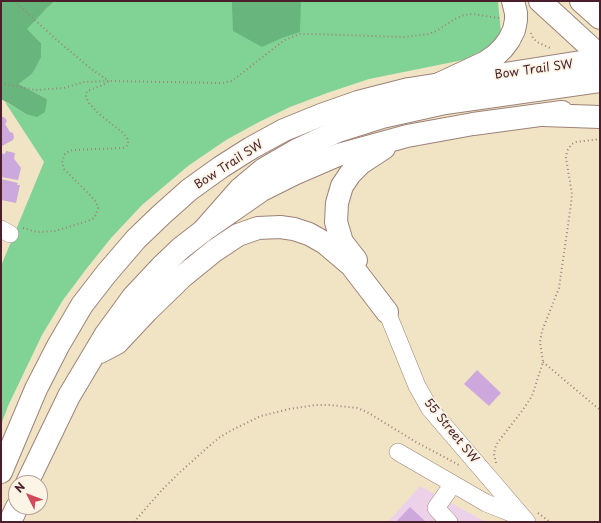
<!DOCTYPE html>
<html>
<head>
<meta charset="utf-8">
<style>
	body { margin:0 }
	#map { position:relative; width:601px; height:523px; overflow:hidden; background:#f0e4c5; font-family:"Playpen Sans",sans-serif }
	canvas { display:block }
	.frame { position:absolute; inset:0; border:2px solid #4a1f2b; pointer-events:none }
	.north { position:absolute; left:8px; top:475px; width:40px; height:40px; box-sizing:border-box; background:#fcf5e5; border:1px solid #b59f9b; border-radius:50%; rotate:312deg; font-size:11px; font-weight:700; line-height:16px; text-align:center; color:#4a1f2b }
	.north::after { content:''; display:block; margin:auto; width:14px; height:18px; background:#d1495b; clip-path:polygon(50% 0,100% 100%,50% 72%,0 100%) }
</style>
</head>
<body>
<div id="map">
<canvas width="601" height="523"></canvas>
<div class="frame"></div>
<div class="north">N</div>
</div>
<script>
const context = document.querySelector('canvas').getContext('2d');
context.lineJoin = 'round';
function fillPath(path, color) { context.fillStyle = color; context.fill(path, 'evenodd'); }
const toPath = rows => new Path2D(rows.map(r => 'M' + r).join(''));
function strokePath(path, color, width, dash) { context.strokeStyle = color; context.lineWidth = width; context.lineCap = dash ? 'butt' : 'round'; context.setLineDash(dash || []); context.stroke(path); }
function write(font, color, halo, rows, align = 'center') {
  context.font = font + ' "Playpen Sans",sans-serif'; context.lineWidth = 3.5; context.setLineDash([]); context.textBaseline = 'middle'; context.strokeStyle = halo; context.fillStyle = color; for (const [text, x, y, turn = 0] of rows) {
    context.save(); context.translate(x, y); context.rotate((+turn || 0) * Math.PI / 180); context.textAlign = isNaN(turn) ? turn : align; if (halo) context.strokeText(text, 0, 0); context.fillText(text, 0, 0); context.restore();
  }
}
const built = toPath([
	[420,486,486,522,388,522]
]);
const green = toPath([
	[55,1,498,1,501,33,490,50,479,52,463,60,369,79,327,93,290,107,259,122,226,140,188,166,142,205,111,238,87,268,63,300,42,335,8,406,1,425,1,266,44,162,5,102,18,109,26,114,47,99,19,84,32,74,41,43,26,29,46,9]
]);
const forest = toPath([
	[1,1,55,1,46,9,27,29,41,43,41,57,32,74,19,84,47,99,45,112,37,117,26,114,18,109,1,99],
	[232,1,301,1,300,32,282,38,262,47,233,31,232,5]
]);
const building = toPath([
	[1,116,5,118,7,121,5,124,10,132,13,133,14,137,13,140,2,146,1,145],
	[6,151,15,153,14,159,15,160,21,168,18,180,1,177,1,153,5,154],
	[1,179,18,183,17,185,20,185,16,203,1,200],
	[477,370,501,393,489,406,464,384],
	[410,507,426,522,396,522]
]);
const path = toPath([
	[14,1,58,41,90,68,109,81],
	[531,33,533,38,537,42,552,49],
	[1,83,13,86,36,90,64,88,84,82,108,81],
	[23,228,37,232,55,231,88,221,94,218,96,215,98,208,96,202,89,194,64,169,62,161,65,154,69,151,73,150,123,148,125,147,128,145,128,141,127,138,122,132,99,114,89,103,86,97,86,94,87,91,103,85,109,81,222,83,232,81,278,45,285,40,300,34,309,34,404,37,429,34,436,31,455,19,464,15,473,14,499,18],
	[543,362,600,410],
	[496,463,494,454,495,448,498,442,522,411,532,396,543,362,540,342,542,331,546,321,559,288,571,204,572,194,566,158,567,151,572,144,576,142,600,139],
	[538,513,550,522],
	[134,522,162,490,178,474,208,447,220,437,234,429,261,416,289,409,316,405,330,405,357,408,367,412,416,442,459,465]
]);
const minor = toPath([
	[1,229,10,234],
	[387,312,417,386,430,409,527,522],
	[398,452,486,503,521,517],
	[449,522,436,508,453,484]
]);
const major = toPath([
	[356,260,342,242,336,222,337,203,342,186,350,174,361,163,384,148],
	[100,352,117,343,147,311,182,277,214,251,238,235,258,228,280,227,294,229,309,234,325,243,351,265,387,312],
	[1,472,36,389,58,346,82,305,106,274,136,239,161,215,189,190,221,167,251,148,284,130,321,115,358,102,409,89,600,59],
	[27,483,69,396,106,334,133,297,162,266,181,248,203,231,262,190,294,174,338,155,407,136,473,124,562,112],
	[10,522,17,507]
]);
const highway = toPath([
	[540,1,600,56],
	[581,1,600,18],
	[439,84,486,62,496,55,503,48,509,40,514,30,516,20,516,13,513,1],
	[543,115,600,117],
	[203,231,240,189,264,169,297,150,338,131,382,117,445,103,600,81]
]);
const streetNames = [
	["Bow Trail SW",534,70,-8],
	["Bow Trail SW",229,165,-33],
	["55 Street SW",451,431,51]
];
fillPath(built, '#edd1e9');
fillPath(green, '#80d395');
fillPath(forest, '#68b57e');
fillPath(building, '#cda8dc');
strokePath(minor, '#9d8278', 18);
strokePath(major, '#9d8278', 24);
strokePath(highway, '#9d8278', 24);
strokePath(path, '#9d8278', 2, [1, 3]);
strokePath(minor, '#fff', 17);
strokePath(major, '#fff', 22);
strokePath(highway, '#fff', 22);
write('12px', '#4a1f2b', '#fcf5e5', streetNames);
</script>
</body>
</html>
